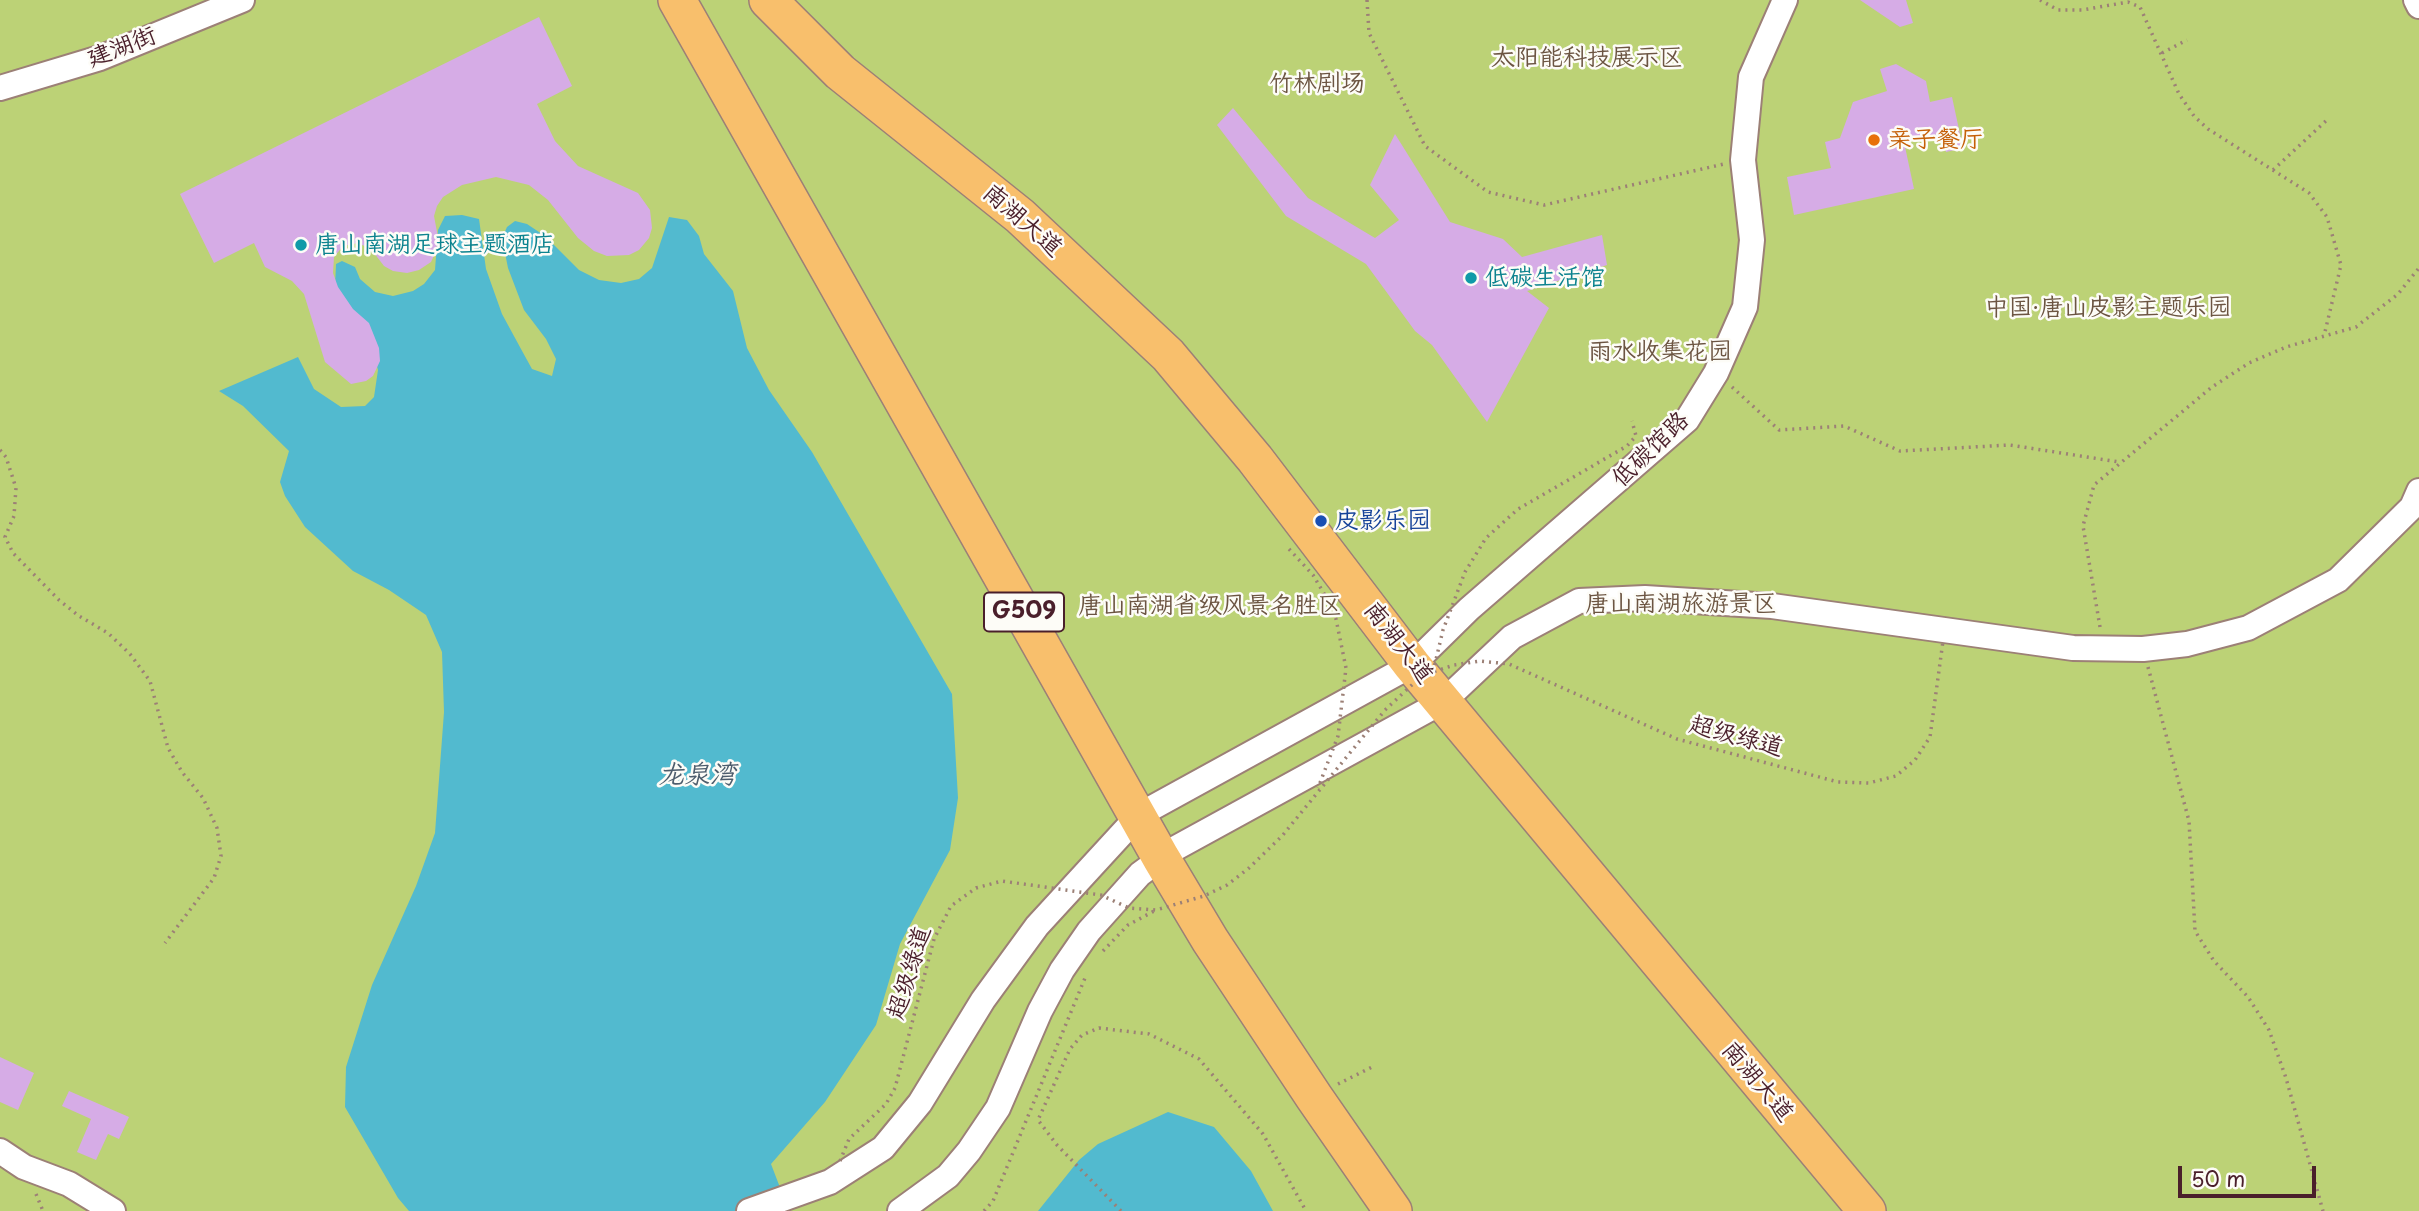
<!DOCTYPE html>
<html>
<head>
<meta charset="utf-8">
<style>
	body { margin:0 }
	#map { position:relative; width:2419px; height:1211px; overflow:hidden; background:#ede1c1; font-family:"Playpen Sans",sans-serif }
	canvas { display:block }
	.scale { position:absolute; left:2178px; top:1166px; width:138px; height:32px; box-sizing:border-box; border:4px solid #4a1f2b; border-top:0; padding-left:9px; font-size:21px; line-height:24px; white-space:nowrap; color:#4a1f2b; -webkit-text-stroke:5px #fdfcf7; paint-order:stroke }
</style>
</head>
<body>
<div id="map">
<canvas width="2419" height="1211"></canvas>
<div class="scale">50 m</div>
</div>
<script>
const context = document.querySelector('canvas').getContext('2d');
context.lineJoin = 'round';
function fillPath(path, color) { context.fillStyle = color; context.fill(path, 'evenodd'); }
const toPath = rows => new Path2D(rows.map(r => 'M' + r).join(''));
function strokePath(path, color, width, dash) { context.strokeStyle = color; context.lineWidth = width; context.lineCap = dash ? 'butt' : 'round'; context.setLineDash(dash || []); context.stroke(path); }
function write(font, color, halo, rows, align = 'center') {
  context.font = font + ' "Playpen Sans","LXGW WenKai TC",sans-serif'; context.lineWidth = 5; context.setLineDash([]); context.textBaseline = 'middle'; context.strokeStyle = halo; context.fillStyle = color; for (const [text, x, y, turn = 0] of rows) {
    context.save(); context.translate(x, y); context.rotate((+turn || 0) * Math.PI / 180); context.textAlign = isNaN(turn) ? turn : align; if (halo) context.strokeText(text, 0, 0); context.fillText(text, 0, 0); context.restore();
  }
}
const green = toPath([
	[0,0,2419,0,2419,1211,0,1211]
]);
const water = toPath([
	[462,215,479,219,486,269,502,314,521,349,532,369,552,376,556,359,546,339,524,310,508,268,502,238,507,227,515,221,527,224,545,236,579,270,599,280,621,283,639,279,652,268,669,217,687,220,699,236,704,254,733,291,747,348,769,390,812,452,952,694,958,798,950,850,900,944,876,1025,825,1102,771,1164,789,1211,409,1211,398,1198,345,1107,346,1067,372,985,416,886,435,833,444,712,442,652,426,615,389,590,353,571,305,527,285,496,280,482,289,451,243,406,219,391,298,357,314,389,341,407,365,406,374,397,378,370,369,335,335,287,336,264,342,261,355,267,360,279,375,292,393,296,413,291,424,284,435,270,438,230,445,216],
	[1168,1112,1214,1127,1251,1171,1273,1211,1038,1211,1079,1160,1098,1144]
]);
const building = toPath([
	[1860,0,1906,0,1913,23,1900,27],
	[539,17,572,86,537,104,555,141,578,166,638,193,650,210,652,228,649,238,639,250,629,255,607,256,594,251,578,238,548,200,529,185,496,177,462,185,443,197,437,206,434,216,438,237,436,251,431,262,419,270,407,273,393,271,384,266,371,249,358,243,343,246,334,257,333,273,338,287,353,309,369,323,379,348,380,361,373,376,366,381,351,384,325,362,304,294,292,281,265,267,254,243,214,263,180,194],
	[1896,64,1926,81,1930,102,1952,97,1963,148,1946,152,1942,134,1904,142,1914,189,1794,215,1787,177,1831,168,1825,142,1840,138,1853,102,1887,91,1880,69],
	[1233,108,1308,198,1375,238,1399,220,1370,185,1395,134,1450,222,1503,239,1522,257,1602,235,1607,265,1527,291,1549,308,1487,422,1432,345,1415,331,1366,264,1286,216,1217,125],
	[0,1057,34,1073,18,1110,0,1102],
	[69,1091,129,1117,119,1139,108,1134,96,1160,77,1152,91,1119,62,1106]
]);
const path = toPath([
	[1367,0,1369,33,1425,146,1488,192,1544,205,1724,164],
	[2040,0,2058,10,2082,10,2128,2,2140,7,2179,94,2194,116,2208,129,2309,193,2327,217,2341,265,2324,336],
	[2162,53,2187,40],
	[2273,170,2328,119],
	[1732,387,1779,430,1844,426,1900,451,2010,445,2119,462],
	[0,450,6,457,16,488,14,516,5,537,13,553,59,600,79,616,108,633,130,654,150,681,168,748,182,772,203,798,217,828,221,856,214,878,165,943],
	[2100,627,2083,526,2094,485,2212,387,2249,363,2286,347,2356,327,2398,294,2419,268],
	[2148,667,2189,821,2195,931,2214,961,2248,997,2269,1030,2286,1078,2323,1211],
	[1103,951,1128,925,1156,910],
	[1338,1084,1374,1066],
	[36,1194,43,1211],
	[984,1211,993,1201,1085,978],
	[1121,1211,1057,1145,1038,1120,1070,1049,1082,1035,1099,1028,1149,1034,1199,1059,1263,1134,1306,1211]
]);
const minor = toPath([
	[2416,0,2419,6],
	[0,88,100,58,242,0],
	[0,1151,24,1167,69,1184,113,1211],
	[749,1211,830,1182,883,1148,920,1103,983,1000,1037,926,1139,815,1412,665,1469,609,1687,420,1716,373,1745,307,1752,240,1743,160,1751,77,1785,0],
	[900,1211,948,1176,969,1151,998,1108,1040,1011,1062,970,1089,931,1140,874,1174,849,1444,701,1512,637,1579,601,1645,598,1772,606,2073,648,2143,649,2187,644,2248,628,2338,580,2412,507,2419,491]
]);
const highway = toPath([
	[677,0,1161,858,1210,940,1314,1097,1393,1211],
	[768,0,840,72,1020,216,1168,355,1255,459,1412,665,1867,1211]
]);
const pathBridge = toPath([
	[1289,549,1313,575,1326,597,1336,619,1346,668,1338,736,1318,788],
	[1433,672,1443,630,1465,572,1486,538,1518,509,1627,446,1636,436,1632,421],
	[840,1161,849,1139,886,1104,895,1088,934,939,951,906,976,888,1002,881,1101,895,1129,908,1156,910,1204,896,1227,885,1249,868,1282,836,1385,710,1415,682,1433,672,1454,665,1480,661,1509,664,1677,739,1838,782,1869,783,1896,776,1915,760,1930,737,1943,641]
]);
const markers = [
	[1874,140,7,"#e8710a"],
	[301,245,7,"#0f9aa8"],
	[1471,278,7,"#0f9aa8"],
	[1321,521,7,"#1a4fb4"]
];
const shields = [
	[1024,612,80]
];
const shieldNames = [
	["G509",1024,612]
];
const streetNames = [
	["建湖街",122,48,-21],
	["南湖大道",1022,221,41],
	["低碳馆路",1651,450,-44],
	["南湖大道",1398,643,52],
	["超级绿道",1736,737,15],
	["超级绿道",910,973,-73],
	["南湖大道",1757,1082,50]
];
const parkNames = [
	["太阳能科技展示区",1587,58],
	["竹林剧场",1317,84],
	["中国·唐山皮影主题乐园",2108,308],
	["雨水收集花园",1660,352],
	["唐山南湖旅游景区",1681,604],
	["唐山南湖省级风景名胜区",1210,606]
];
const foodNames = [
	["亲子餐厅",1888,140]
];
const cultureNames = [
	["唐山南湖足球主题酒店",315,245],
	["低碳生活馆",1485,278]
];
const transitNames = [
	["皮影乐园",1335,521]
];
const waterNames = [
	["龙泉湾",697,776]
];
fillPath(green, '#bcd276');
fillPath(water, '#52bacf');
fillPath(building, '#d6ace6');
strokePath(minor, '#9c8076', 28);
strokePath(highway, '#9c8076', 40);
strokePath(path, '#9c8076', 3.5, [2, 5]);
strokePath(minor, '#fff', 24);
strokePath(highway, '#f8bf6c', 37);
strokePath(pathBridge, '#9c8076', 3.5, [2, 5]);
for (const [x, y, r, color] of markers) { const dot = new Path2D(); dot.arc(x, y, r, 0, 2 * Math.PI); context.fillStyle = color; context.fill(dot); strokePath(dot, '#fdfcf7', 2.5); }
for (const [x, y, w] of shields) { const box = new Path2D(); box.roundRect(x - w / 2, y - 19.5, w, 39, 5); context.fillStyle = '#fdfcf7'; context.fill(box); strokePath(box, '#4a1f2b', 2); }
write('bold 23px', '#4a1f2b', null, shieldNames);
write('24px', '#4a1f2b', '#fdfcf7', streetNames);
write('24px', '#6c5542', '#fdfcf7', parkNames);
write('24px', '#c56008', '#fdfcf7', foodNames, 'left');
write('24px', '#0d838f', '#fdfcf7', cultureNames, 'left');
write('24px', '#164399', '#fdfcf7', transitNames, 'left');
write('italic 26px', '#4d5d6d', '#fdfcf7', waterNames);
</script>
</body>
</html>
